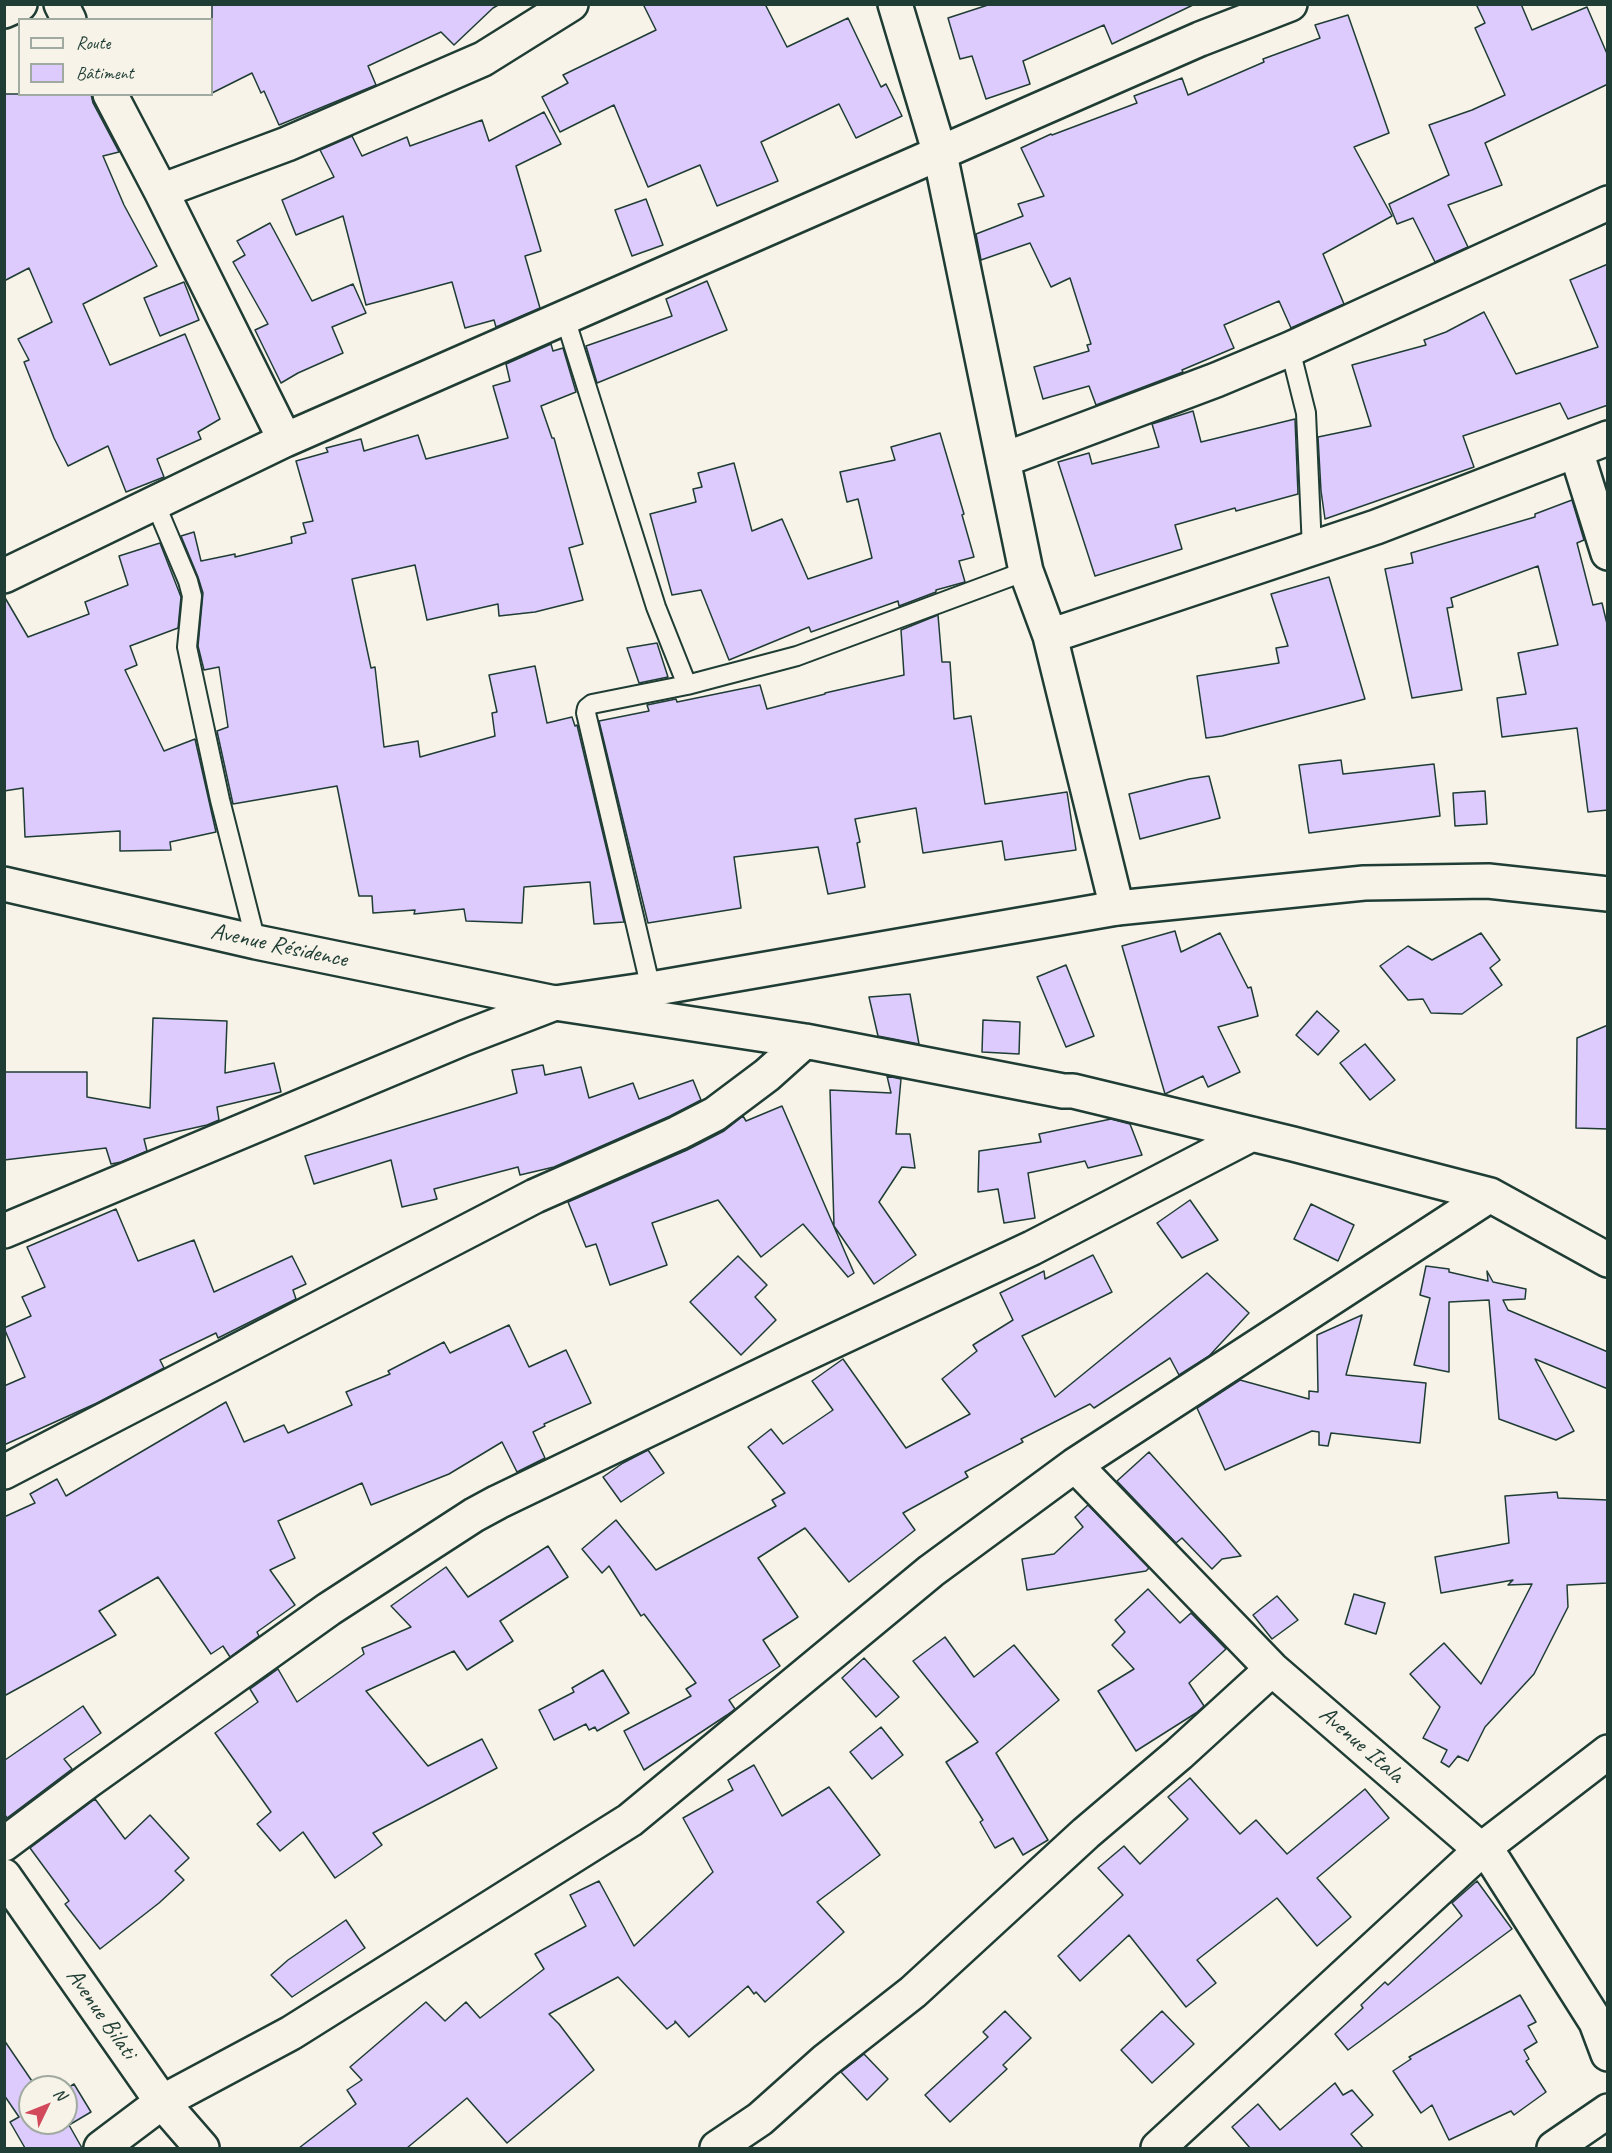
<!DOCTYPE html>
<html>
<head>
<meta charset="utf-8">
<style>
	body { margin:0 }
	#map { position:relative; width:1612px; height:2153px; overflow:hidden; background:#f7f3e8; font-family:Caveat,sans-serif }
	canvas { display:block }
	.frame { position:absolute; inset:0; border:6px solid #1f3d34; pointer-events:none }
	.legend { position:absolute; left:18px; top:18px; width:195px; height:78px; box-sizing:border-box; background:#f7f3e8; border:2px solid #a1aaa0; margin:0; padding:8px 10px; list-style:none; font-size:18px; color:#1f3d34 }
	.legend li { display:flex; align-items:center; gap:12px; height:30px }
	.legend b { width:30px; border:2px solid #a1aaa0 }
	.north { position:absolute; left:18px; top:2075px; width:60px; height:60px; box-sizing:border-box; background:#f7f3e8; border:2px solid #a1aaa0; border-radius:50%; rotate:47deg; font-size:16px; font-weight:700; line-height:24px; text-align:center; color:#1f3d34 }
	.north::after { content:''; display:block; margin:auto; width:21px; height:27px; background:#d1495b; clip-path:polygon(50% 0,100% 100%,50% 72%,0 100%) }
</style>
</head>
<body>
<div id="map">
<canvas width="1612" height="2153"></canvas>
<div class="frame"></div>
<ul class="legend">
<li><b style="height:8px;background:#f7f3e8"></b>Route</li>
<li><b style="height:16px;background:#ddcbfd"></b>Bâtiment</li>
</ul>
<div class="north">N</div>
</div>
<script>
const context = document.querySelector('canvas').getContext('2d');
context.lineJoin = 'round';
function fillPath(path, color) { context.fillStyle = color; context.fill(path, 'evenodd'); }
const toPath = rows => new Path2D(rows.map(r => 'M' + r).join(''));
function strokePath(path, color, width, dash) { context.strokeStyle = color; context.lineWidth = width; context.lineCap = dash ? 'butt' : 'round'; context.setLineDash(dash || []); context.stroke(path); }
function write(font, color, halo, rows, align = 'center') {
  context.font = font + ' Caveat,sans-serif'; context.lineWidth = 4.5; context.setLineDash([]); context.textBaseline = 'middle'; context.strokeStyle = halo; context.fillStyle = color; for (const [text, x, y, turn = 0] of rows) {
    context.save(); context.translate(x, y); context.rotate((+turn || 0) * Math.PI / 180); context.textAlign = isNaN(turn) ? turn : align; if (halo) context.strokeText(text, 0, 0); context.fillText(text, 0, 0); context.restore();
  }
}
const building = toPath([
	[212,4,500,4,493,8,454,45,441,32,368,66,376,85,279,125,264,91,261,93,252,73,212,93,212,4],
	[643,4,765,4,787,47,848,18,881,87,886,84,902,116,856,138,839,104,761,142,778,181,717,206,700,165,648,187,614,105,560,132,542,97,568,83,563,75,656,30,643,4],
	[991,4,1195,4,1112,44,1104,25,1023,61,1030,84,986,99,972,56,960,59,948,18,991,4],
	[1476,4,1521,4,1532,30,1587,7,1608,56,1608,84,1485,143,1502,185,1448,205,1468,247,1435,262,1413,218,1397,224,1389,204,1449,175,1429,125,1472,110,1505,95,1475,28,1485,23,1476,4],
	[1348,15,1389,133,1354,147,1392,216,1323,254,1344,304,1291,328,1279,301,1224,325,1234,348,1182,370,1183,372,1096,405,1089,386,1043,399,1034,367,1089,351,1087,345,1091,344,1070,278,1051,287,1030,243,981,260,976,234,1023,216,1018,204,1044,196,1021,148,1051,134,1052,135,1137,103,1134,96,1182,78,1188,95,1264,62,1263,59,1320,38,1315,25,1348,15],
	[4,94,91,94,93,103,119,152,103,156,124,205,157,266,83,304,110,365,185,334,220,419,198,432,201,439,157,459,164,477,126,492,108,446,68,466,54,438,24,362,29,360,18,339,52,322,29,268,4,281,4,94],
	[544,112,561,144,516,166,541,251,525,256,540,308,496,327,494,320,465,328,452,282,366,305,343,216,296,235,282,200,334,177,320,150,352,136,362,156,407,137,410,146,482,120,489,141,544,112],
	[646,199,663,245,632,256,615,210,646,199],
	[270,223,312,301,353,284,366,313,332,327,343,353,298,373,281,383,255,330,268,324,233,262,245,255,237,241,270,223],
	[1608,264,1608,405,1568,419,1560,403,1463,436,1474,467,1325,519,1321,491,1318,437,1371,426,1352,365,1426,345,1424,340,1446,332,1484,312,1516,374,1598,347,1570,280,1608,264],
	[707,281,727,330,597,383,586,346,672,316,666,299,707,281],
	[184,282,199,320,160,336,144,298,184,282],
	[551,344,553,351,563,348,576,392,541,406,552,438,554,438,583,544,569,548,583,600,535,612,499,616,498,604,427,620,415,565,352,579,371,668,375,667,384,747,418,741,420,757,495,736,492,713,497,712,489,675,535,666,547,723,572,717,575,726,577,725,624,922,594,924,590,882,524,887,522,923,466,921,464,909,414,914,415,910,373,913,372,896,359,896,337,786,233,804,217,731,228,727,219,667,204,670,198,646,203,593,198,577,181,536,194,532,201,561,235,554,235,557,292,543,291,537,306,533,303,523,313,521,296,461,328,452,326,448,361,439,364,451,418,435,426,459,508,438,493,386,510,381,506,364,551,344],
	[1193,411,1201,442,1295,419,1298,494,1236,511,1235,508,1175,525,1182,549,1095,576,1058,462,1089,453,1092,464,1159,447,1152,424,1193,411],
	[940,433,964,514,962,515,974,557,959,561,965,582,936,590,936,592,899,606,898,601,811,632,809,627,729,660,701,590,672,595,650,514,696,502,693,489,702,487,698,473,734,463,752,531,782,519,808,579,872,558,858,499,847,502,840,472,895,460,891,447,940,433],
	[1572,500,1584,540,1577,543,1593,605,1602,603,1608,628,1608,810,1588,812,1577,728,1502,737,1497,698,1526,694,1518,653,1558,645,1538,566,1451,598,1453,607,1447,608,1462,690,1412,698,1385,569,1413,563,1411,553,1535,517,1535,514,1572,500],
	[160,543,181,597,178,628,130,646,137,665,125,670,164,751,195,739,216,832,170,842,171,850,120,851,120,831,25,837,23,788,4,791,4,596,28,637,89,614,85,602,128,585,119,556,160,543],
	[1329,577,1365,699,1222,736,1206,738,1197,676,1279,663,1276,648,1288,646,1271,594,1329,577],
	[938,615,942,662,950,662,954,719,971,716,985,804,1067,792,1076,850,1005,860,1002,841,923,853,916,808,855,819,860,842,857,843,865,887,828,894,818,847,734,857,741,908,648,923,599,721,649,711,647,705,676,699,677,702,760,685,767,709,825,694,825,693,904,675,901,630,938,615],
	[657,643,668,677,639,683,627,648,657,643],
	[1341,760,1343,774,1434,764,1440,816,1309,833,1299,765,1341,760],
	[1209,776,1220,818,1140,839,1129,794,1189,779,1209,776],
	[1485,791,1487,824,1455,826,1453,793,1485,791],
	[1175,931,1181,952,1220,933,1248,988,1251,987,1258,1016,1218,1027,1240,1072,1208,1087,1203,1076,1165,1094,1122,946,1175,931],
	[1481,933,1500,960,1490,968,1502,985,1462,1014,1431,1013,1423,999,1408,1000,1380,966,1408,946,1432,960,1481,933],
	[1066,965,1094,1036,1066,1047,1037,977,1066,965],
	[910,994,919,1044,878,1036,869,997,910,994],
	[1317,1011,1339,1031,1318,1055,1296,1035,1317,1011],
	[153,1018,227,1021,225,1073,274,1063,281,1092,217,1107,219,1120,207,1125,144,1139,147,1151,121,1162,111,1164,106,1148,4,1160,4,1072,87,1072,87,1097,150,1108,153,1018],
	[983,1020,1020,1022,1019,1054,982,1052,983,1020],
	[1608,1025,1608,1129,1576,1128,1577,1038,1608,1025],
	[1365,1044,1395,1080,1370,1100,1340,1063,1365,1044],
	[543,1065,545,1075,581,1067,589,1098,633,1083,639,1099,693,1080,701,1100,670,1116,554,1167,520,1175,518,1167,434,1189,437,1199,402,1207,391,1160,314,1184,305,1156,517,1093,512,1070,543,1065],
	[887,1076,901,1079,896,1134,910,1134,915,1168,902,1167,879,1202,916,1255,874,1284,834,1226,830,1090,891,1093,887,1076],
	[782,1106,854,1273,848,1277,803,1224,761,1257,718,1200,652,1223,667,1265,610,1285,596,1244,586,1247,568,1202,687,1150,724,1131,743,1116,746,1121,782,1106],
	[1111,1119,1130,1124,1142,1155,1088,1168,1085,1161,1028,1173,1035,1218,1004,1223,998,1189,978,1192,979,1151,1041,1142,1039,1134,1111,1119],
	[1190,1200,1218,1240,1182,1258,1157,1223,1190,1200],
	[1311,1204,1354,1225,1338,1261,1294,1239,1311,1204],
	[116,1209,138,1261,194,1240,214,1292,292,1256,306,1284,293,1290,296,1299,218,1338,216,1333,160,1360,164,1368,97,1403,4,1445,4,1386,25,1377,4,1328,31,1316,22,1297,45,1287,27,1247,116,1209],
	[1093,1255,1112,1292,1022,1336,1055,1397,1207,1273,1249,1313,1209,1356,1179,1375,1170,1358,1094,1408,1090,1404,1021,1439,1023,1442,965,1472,968,1477,903,1513,915,1530,849,1582,805,1528,758,1558,798,1617,763,1640,780,1666,729,1700,735,1709,727,1715,644,1770,624,1731,691,1696,686,1689,696,1683,644,1614,641,1616,609,1566,602,1573,582,1549,616,1520,656,1570,776,1506,772,1500,785,1493,748,1447,771,1429,783,1444,833,1410,812,1381,843,1359,906,1448,970,1414,942,1379,977,1351,973,1345,1013,1320,1000,1293,1044,1271,1045,1279,1093,1255],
	[738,1256,767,1285,755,1297,776,1320,741,1355,690,1302,738,1256],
	[1426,1266,1449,1269,1449,1272,1488,1281,1487,1271,1493,1282,1526,1289,1525,1299,1503,1300,1508,1310,1608,1352,1608,1389,1535,1359,1574,1431,1556,1440,1499,1419,1489,1300,1449,1302,1449,1372,1414,1365,1430,1298,1420,1295,1426,1266],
	[1362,1315,1346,1375,1426,1383,1420,1443,1331,1433,1328,1446,1319,1445,1319,1432,1312,1431,1225,1470,1197,1408,1240,1380,1309,1399,1309,1391,1318,1392,1317,1335,1362,1315],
	[509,1325,529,1367,566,1350,591,1403,544,1424,545,1426,533,1432,545,1458,517,1472,502,1442,449,1474,371,1505,362,1483,278,1521,295,1558,270,1570,295,1605,257,1632,259,1636,230,1657,223,1646,211,1654,158,1577,99,1611,116,1635,4,1696,4,1517,35,1503,30,1494,57,1479,66,1496,226,1402,244,1442,284,1425,288,1433,352,1405,346,1392,390,1374,388,1371,444,1342,450,1353,509,1325],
	[648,1450,664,1473,621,1502,603,1477,623,1463,648,1450],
	[1149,1452,1225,1537,1241,1556,1222,1559,1212,1569,1182,1538,1176,1543,1117,1481,1149,1452],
	[1557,1492,1558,1498,1608,1500,1608,1583,1567,1585,1568,1607,1534,1674,1485,1727,1468,1761,1458,1756,1449,1767,1441,1762,1447,1750,1423,1738,1440,1707,1410,1674,1444,1643,1481,1684,1532,1584,1508,1585,1513,1580,1441,1593,1435,1557,1509,1543,1505,1496,1557,1492],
	[1088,1505,1149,1568,1146,1571,1027,1590,1022,1559,1054,1554,1083,1527,1075,1517,1088,1505],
	[548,1546,568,1577,500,1621,513,1641,467,1670,454,1651,366,1691,428,1766,482,1739,497,1768,373,1833,382,1845,335,1878,303,1832,280,1851,257,1824,271,1812,215,1733,258,1702,250,1689,278,1669,297,1702,364,1654,362,1648,411,1627,391,1606,446,1567,468,1597,548,1546],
	[1148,1589,1180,1623,1191,1613,1226,1649,1189,1683,1204,1706,1196,1713,1136,1751,1098,1691,1134,1669,1112,1645,1125,1632,1115,1620,1148,1589],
	[1354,1594,1385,1603,1376,1634,1345,1624,1354,1594],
	[1277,1596,1298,1620,1272,1639,1253,1615,1277,1596],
	[945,1637,974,1677,1014,1645,1059,1700,996,1753,1048,1840,1023,1855,1013,1838,995,1848,980,1822,983,1820,946,1762,978,1742,913,1661,945,1637],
	[864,1658,899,1697,876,1717,842,1678,864,1658],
	[603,1670,629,1713,597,1731,595,1727,589,1730,586,1724,554,1740,539,1710,574,1692,572,1688,603,1670],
	[83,1706,101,1733,64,1759,72,1769,7,1818,5,1815,5,1760,83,1706],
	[881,1727,903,1755,872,1779,850,1752,881,1727],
	[754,1765,782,1816,829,1787,880,1855,817,1902,844,1932,765,2002,756,1992,754,1994,748,1986,689,2037,675,2021,675,2023,667,2029,618,1977,549,2014,559,2024,594,2070,507,2143,467,2098,407,2148,299,2148,356,2104,347,2090,362,2080,350,2067,426,2002,445,2021,466,2002,480,2018,544,1969,535,1954,586,1926,570,1895,599,1881,634,1946,713,1872,683,1818,733,1790,728,1780,754,1765],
	[1190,1778,1240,1834,1256,1820,1287,1854,1365,1789,1389,1818,1317,1878,1351,1917,1317,1946,1277,1898,1197,1960,1216,1983,1186,2007,1129,1935,1080,1981,1058,1956,1123,1895,1098,1868,1124,1846,1140,1864,1188,1819,1168,1797,1190,1778],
	[95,1799,125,1839,150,1815,189,1858,175,1871,184,1880,159,1903,100,1949,65,1904,69,1901,30,1848,95,1799],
	[1477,1881,1512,1929,1348,2050,1335,2034,1363,2008,1361,2005,1385,1982,1388,1985,1462,1916,1452,1903,1477,1881],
	[346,1920,365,1948,292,1997,271,1975,288,1960,346,1920],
	[1520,1995,1536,2022,1528,2026,1537,2042,1524,2050,1529,2059,1526,2061,1546,2092,1514,2115,1511,2111,1449,2140,1432,2105,1421,2113,1393,2071,1411,2059,1409,2057,1520,1995],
	[1005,2011,1031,2038,1003,2065,1007,2069,950,2122,925,2095,988,2037,983,2032,1005,2011],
	[1162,2011,1194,2044,1152,2083,1121,2050,1162,2011],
	[4,2040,36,2087,30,2087,30,2123,66,2123,66,2089,74,2084,91,2112,69,2125,82,2148,25,2148,10,2122,19,2117,4,2095,4,2040],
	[864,2054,888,2079,867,2100,841,2072,864,2054],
	[1335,2083,1343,2095,1352,2090,1373,2115,1351,2134,1363,2148,1250,2148,1232,2127,1258,2104,1280,2130,1335,2083]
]);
const service = toPath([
	[565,318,656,607,687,685],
	[1290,349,1306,413,1312,549],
	[155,503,188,581,192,596,187,647,220,800,256,942],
	[651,989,586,713,587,708,592,704,687,685,797,656,1026,571]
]);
const minor = toPath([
	[61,4,69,20],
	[895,4,940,154,1026,571,1050,636,1117,908],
	[4,11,20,4],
	[110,94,161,191,285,440],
	[161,191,287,144,483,59,571,4],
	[1576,451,1608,553],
	[1003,460,1216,380,1290,349,1608,203],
	[4,576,285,440,1200,39,1290,4],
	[1050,636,1376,527,1608,438],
	[4,1231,464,1038,555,1003,805,1041,1063,1091,1073,1091,1293,1144,1490,1195,1608,1260],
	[1075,1465,1272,1669,1494,1861,1596,2022,1608,2054],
	[4,1472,535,1196,678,1133,715,1114,767,1075,805,1041],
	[4,1844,88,1781,329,1609,474,1515,498,1502,793,1360,1032,1248,1252,1134],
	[4,1876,162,2102,202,2148],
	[101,2148,162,2102,291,2033,630,1820,931,1571,1075,1465,1490,1195],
	[717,2148,760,2119,825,2061,913,1992,1086,1833,1179,1754,1272,1669],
	[1158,2148,1482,1849,1608,1752],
	[1554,2148,1608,2111]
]);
const secondary = toPath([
	[4,884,256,942,555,1003,651,989,1117,908,1364,883,1488,881,1608,894]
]);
const streetNames = [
	["Avenue Résidence",279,946,12],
	["Avenue Itala",1361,1745,41],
	["Avenue Bilati",101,2014,55]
];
fillPath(building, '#ddcbfd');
strokePath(building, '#1f3d34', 1.5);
strokePath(service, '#1f3d34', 22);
strokePath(minor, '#1f3d34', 38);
strokePath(secondary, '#1f3d34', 38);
strokePath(service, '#f7f3e8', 18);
strokePath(minor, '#f7f3e8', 33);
strokePath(secondary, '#f7f3e8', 33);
write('24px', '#1f3d34', '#f7f3e8', streetNames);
</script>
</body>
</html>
